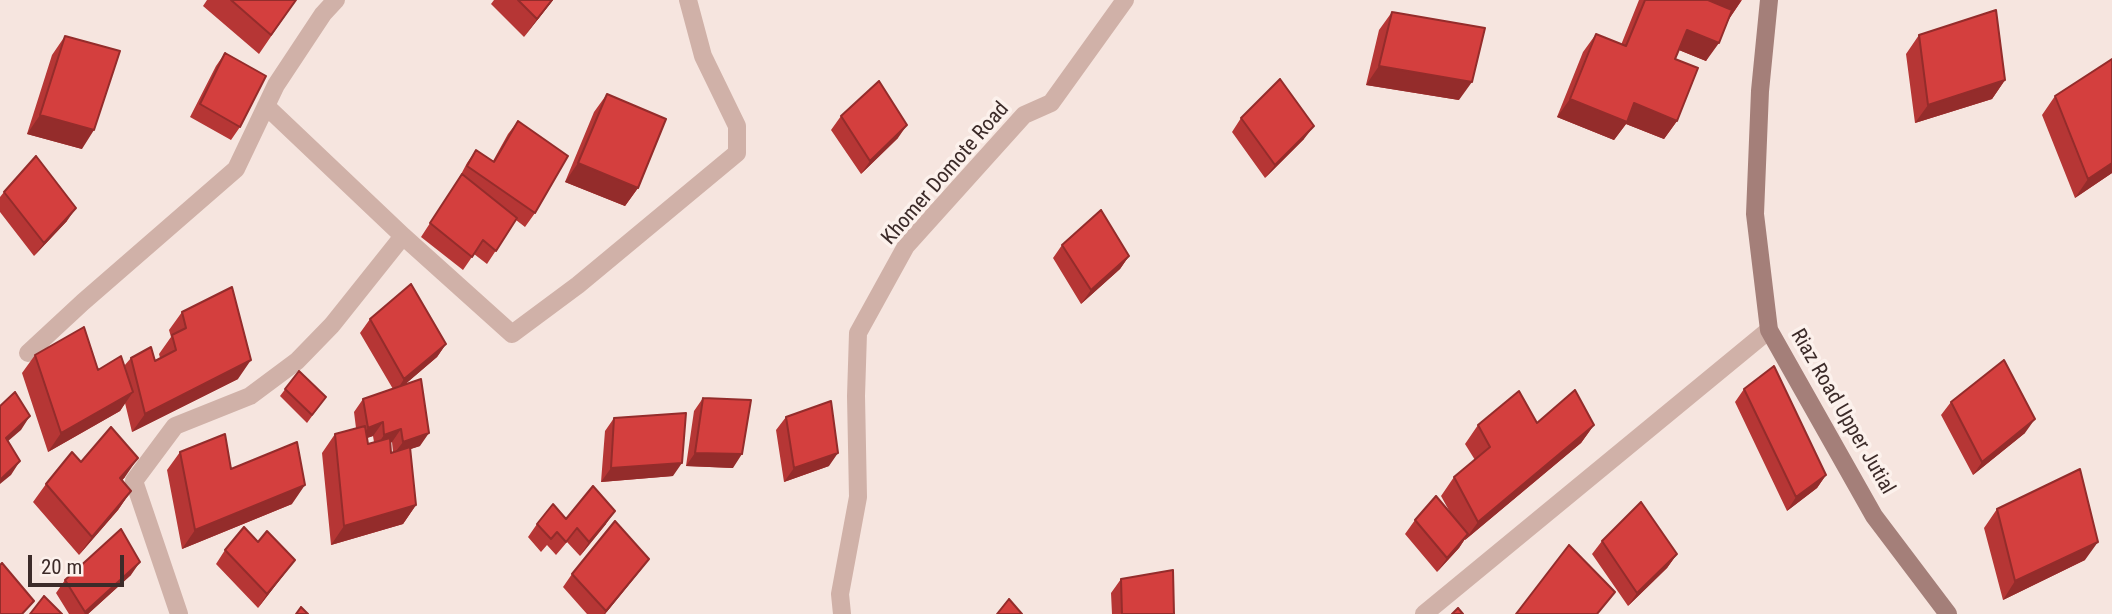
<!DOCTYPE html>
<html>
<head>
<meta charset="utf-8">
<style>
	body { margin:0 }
	#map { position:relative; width:2112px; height:614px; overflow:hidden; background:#f6e5df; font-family:"Roboto Condensed",sans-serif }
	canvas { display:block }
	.scale { position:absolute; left:28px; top:555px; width:96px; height:32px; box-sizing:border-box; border:4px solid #3c2b29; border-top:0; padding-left:9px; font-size:21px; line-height:24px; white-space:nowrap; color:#3c2b29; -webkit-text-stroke:5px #fcf1ec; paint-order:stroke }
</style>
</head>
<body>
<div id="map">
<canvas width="2112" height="614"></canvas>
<div class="scale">20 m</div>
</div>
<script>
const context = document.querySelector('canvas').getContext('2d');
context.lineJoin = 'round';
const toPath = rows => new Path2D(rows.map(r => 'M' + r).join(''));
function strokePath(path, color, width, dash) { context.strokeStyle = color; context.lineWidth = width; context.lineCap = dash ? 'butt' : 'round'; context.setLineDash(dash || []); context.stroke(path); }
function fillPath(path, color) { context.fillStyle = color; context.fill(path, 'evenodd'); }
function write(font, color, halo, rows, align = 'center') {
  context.font = font + ' "Roboto Condensed",sans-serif'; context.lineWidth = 7; context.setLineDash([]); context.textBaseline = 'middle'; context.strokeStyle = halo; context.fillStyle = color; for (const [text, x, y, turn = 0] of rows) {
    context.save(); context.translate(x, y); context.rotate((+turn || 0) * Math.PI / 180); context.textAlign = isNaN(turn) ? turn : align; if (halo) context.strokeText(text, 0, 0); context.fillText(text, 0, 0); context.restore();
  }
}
const minor = toPath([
	[266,106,403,236,512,334,578,285,737,153,737,126,703,56,688,0],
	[28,353,83,302,236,169,276,85,323,14,336,0],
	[179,614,134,481,175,426,250,396,297,361,332,325,403,236],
	[842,614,840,594,858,497,856,396,858,333,906,246,1024,115,1051,103,1125,0],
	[1424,614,1769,330]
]);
const secondary = toPath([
	[1769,0,1760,91,1755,214,1769,330,1874,516,1948,614]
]);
const wall = toPath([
	[207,0,296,0,259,54,203,6],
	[494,0,553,0,524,37,491,4],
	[1639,0,1742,0,1729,19,1706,61,1679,50,1675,59,1677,121,1664,139,1626,124,1614,140,1557,117,1583,52,1596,34,1621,45],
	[1392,12,1459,100,1366,85,1379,30],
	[1919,35,2005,80,1992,99,1915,123,1906,54],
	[65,36,82,149,27,134,52,55],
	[225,53,240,127,231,140,190,117,216,66],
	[2112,59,2112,173,2075,198,2042,115,2055,96],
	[607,94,638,188,625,206,565,182,594,112],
	[841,116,898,138,861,174,831,130],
	[1241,118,1304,139,1265,178,1232,132],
	[518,121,535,213,525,227,516,220,487,264,474,254,463,270,421,237,458,180,467,163,476,150,493,161,508,134],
	[4,192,67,221,34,256,0,212,0,197],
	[1062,245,1129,256,1120,269,1081,304,1053,258],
	[182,312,238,379,132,432,125,403,120,411,48,452,22,373,35,355,98,370,124,366,131,358,155,361,160,358,159,354,171,337,169,330],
	[370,319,446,344,437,357,404,385,420,446,410,449,416,505,403,524,331,545,322,453,335,434,356,428,354,412,363,399,393,389,360,333],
	[373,436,374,442,368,444,367,438],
	[392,442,393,452,391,453,390,443],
	[299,371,326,397,307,423,280,396],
	[1744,389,1826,475,1817,488,1787,511,1735,402],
	[703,398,733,468,686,466,694,411],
	[1951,402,2025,433,1973,475,1941,415],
	[786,417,829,466,784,482,776,430],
	[614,418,673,476,601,482,605,431],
	[1537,423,1594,425,1581,443,1465,540,1465,539,1459,548,1437,572,1405,534,1415,520,1451,514,1441,496,1454,477,1475,460,1465,444,1478,425],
	[180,452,231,469,292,504,182,549,167,470],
	[81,462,125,477,122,480,131,491,118,510,79,555,33,502,46,484],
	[1997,509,2085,560,2003,600,1984,528],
	[566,519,606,524,580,556,567,542,556,555,547,545,541,552,528,537,537,524],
	[1602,541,1677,554,1667,568,1628,606,1592,554],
	[258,542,295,560,258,608,216,564,225,550],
	[649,559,639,572,605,614,587,614,563,587,572,574],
	[131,575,88,614,69,614,56,593,65,580],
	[1121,579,1174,614,1112,614,1111,593]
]);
const shadedWall = toPath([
	[552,0,553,0,524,37,537,19],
	[1680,0,1739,0,1741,1,1729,19],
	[1687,30,1719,43,1706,61,1674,48],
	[1379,66,1472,82,1459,100,1366,85],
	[2005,80,1992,99,1915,123,1928,105],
	[1570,99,1634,103,1677,121,1664,139,1626,124,1614,140,1557,117],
	[40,115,94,130,82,149,27,134],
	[907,125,898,138,861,174,870,161],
	[1314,126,1304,139,1265,178,1275,165],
	[578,163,638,188,625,206,565,182],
	[2112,163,2112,173,2075,198,2088,179],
	[76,208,67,221,34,256,44,243],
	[1129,256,1120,269,1081,304,1091,290],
	[446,344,437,357,395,393,404,379],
	[251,360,238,379,132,432,145,414],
	[133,392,120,411,48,452,61,433],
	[30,416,21,430,0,448,6,438],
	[2035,419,2025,433,1973,475,1982,462],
	[383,422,373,436,358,441,368,428],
	[1594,425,1581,443,1465,540,1478,522],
	[401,429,392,442,375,448,384,435],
	[429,433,420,446,393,455,403,442],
	[695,453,742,454,733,468,686,466],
	[838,453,829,466,784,482,794,468],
	[138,458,125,477,108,497,120,478],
	[20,461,11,475,0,484,0,480],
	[682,463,673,476,601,482,611,468],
	[1826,475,1817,488,1787,511,1796,497],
	[305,485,292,504,182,549,195,530],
	[131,491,118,510,79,555,92,537],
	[416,505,403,524,331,545,344,526],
	[615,511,606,524,580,556,589,542],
	[1468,534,1459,548,1437,572,1447,558],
	[2098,542,2085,560,2003,600,2015,581],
	[1677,554,1667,568,1628,606,1637,593],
	[649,559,639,572,605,614,604,614],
	[295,560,285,573,258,608,267,594],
	[140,562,131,575,88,614,84,614]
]);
const building = toPath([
	[231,0,296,0,271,35,231,0],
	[518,0,552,0,537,19,518,0],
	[1645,0,1708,0,1732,10,1719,43,1687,30,1675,59,1698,68,1677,121,1634,103,1627,122,1570,99,1596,34,1626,46,1645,0],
	[1996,10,2005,80,1928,105,1919,35,1996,10],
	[1392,12,1485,28,1472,82,1379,66,1392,12],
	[65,36,120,51,94,130,40,115,65,36],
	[225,53,266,76,240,127,200,104,225,53],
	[2112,59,2112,163,2088,179,2055,96,2112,59],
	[1280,79,1314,126,1275,165,1241,118,1280,79],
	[879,81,907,125,870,161,841,116,879,81],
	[607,94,666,119,638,188,578,163,607,94],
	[518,121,568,156,535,213,467,166,476,150,494,162,518,121],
	[36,156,76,208,44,243,4,192,36,156],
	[462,174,517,218,496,251,483,240,472,257,430,223,462,174],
	[1101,210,1129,256,1091,290,1062,245,1101,210],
	[411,284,446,344,404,379,370,319,411,284],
	[232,287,251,360,145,414,131,358,151,347,155,361,176,350,172,335,186,328,182,312,232,287],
	[84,327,98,370,121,356,133,392,61,433,35,355,84,327],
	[2004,360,2035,419,1982,462,1951,402,2004,360],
	[1774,366,1826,475,1796,497,1744,389,1774,366],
	[299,371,326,397,312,415,285,389,299,371],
	[421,379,429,433,403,442,401,429,384,435,383,422,368,428,363,399,421,379],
	[1575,390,1594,425,1478,522,1454,477,1490,447,1478,425,1519,391,1537,423,1575,390],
	[15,392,30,416,6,438,20,461,0,480,0,406,15,392],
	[703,398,751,400,742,454,695,453,703,398],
	[831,401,838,453,794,468,786,417,831,401],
	[686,413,682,463,611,468,614,418,686,413],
	[365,426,368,444,390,438,391,453,410,447,416,505,344,526,335,434,365,426],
	[111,427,138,458,120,478,131,491,92,537,46,484,72,452,81,462,111,427],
	[225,434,231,469,297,442,305,485,195,530,180,452,225,434],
	[2080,469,2098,542,2015,581,1997,509,2080,469],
	[593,486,615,511,589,542,577,528,566,542,557,532,551,539,537,524,553,504,566,519,593,486],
	[1436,496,1468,534,1447,558,1415,520,1436,496],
	[1641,502,1677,554,1637,593,1602,541,1641,502],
	[615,521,649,559,606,611,572,574,615,521],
	[244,527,258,542,267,531,295,560,267,594,225,550,244,527],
	[121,529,140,562,85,612,65,580,121,529],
	[1569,545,1615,592,1597,614,1516,614,1569,545],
	[2,563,34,601,22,614,0,614,0,565,2,563],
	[1173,570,1174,614,1122,614,1121,579,1173,570],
	[44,596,62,614,30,614,44,596],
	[1009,599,1022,614,997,614,1009,599],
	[301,607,308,614,296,614,301,607],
	[1458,608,1463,614,1452,614,1458,608]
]);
const streetNames = [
	["Khomer Domote Road",946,174,-49],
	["Riaz Road Upper Jutial",1842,412,60]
];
strokePath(minor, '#d0b1a8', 18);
strokePath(secondary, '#a47f79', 18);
fillPath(wall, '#b63635');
fillPath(shadedWall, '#942c2b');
fillPath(building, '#d43f3e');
strokePath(building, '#942c2b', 2);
write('21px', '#3c2b29', '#fcf1ec', streetNames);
</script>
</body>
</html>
